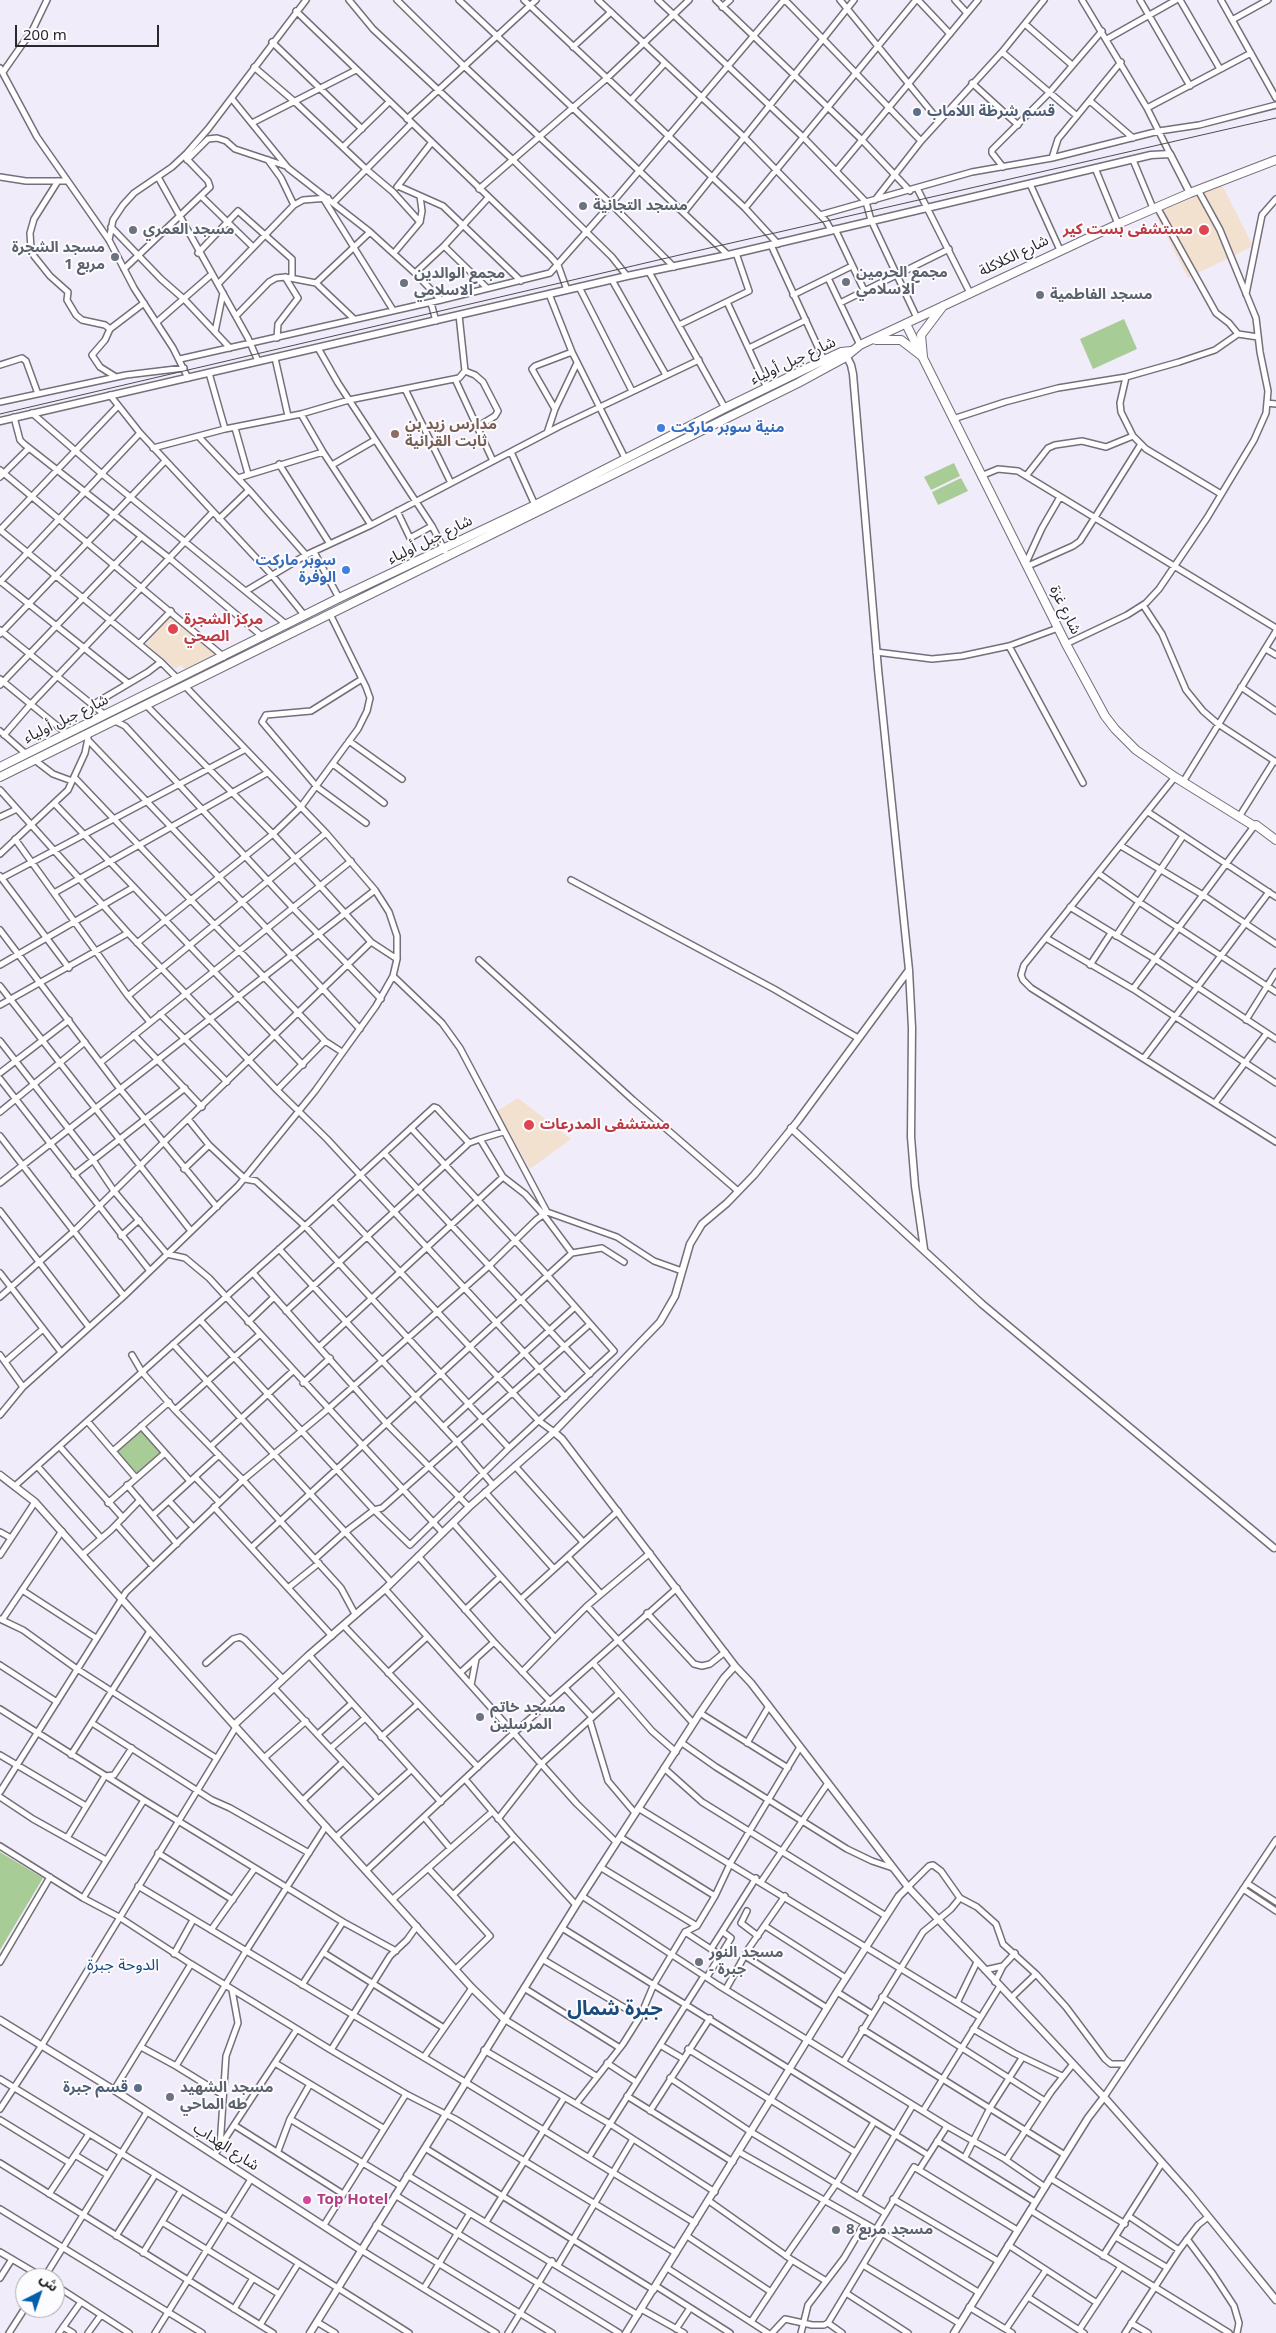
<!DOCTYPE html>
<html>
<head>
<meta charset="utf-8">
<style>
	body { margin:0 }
	#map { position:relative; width:1276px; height:2333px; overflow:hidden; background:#f1ecf9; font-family:"Noto Sans","Noto Sans Arabic",sans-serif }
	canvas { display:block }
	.north { position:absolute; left:15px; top:2268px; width:50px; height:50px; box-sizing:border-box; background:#fcfbfe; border:1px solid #a8a7aa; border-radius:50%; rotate:41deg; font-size:14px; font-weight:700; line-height:20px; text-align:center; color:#2a282d }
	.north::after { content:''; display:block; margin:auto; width:18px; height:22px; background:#005eab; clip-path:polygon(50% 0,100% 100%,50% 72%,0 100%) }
	.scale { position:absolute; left:15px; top:25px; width:144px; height:22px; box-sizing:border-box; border:2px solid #2a282d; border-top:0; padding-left:6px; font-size:15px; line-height:18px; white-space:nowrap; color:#2a282d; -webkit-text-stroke:4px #fcfbfe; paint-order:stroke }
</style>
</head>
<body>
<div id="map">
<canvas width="1276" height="2333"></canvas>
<div class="north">ش</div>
<div class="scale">200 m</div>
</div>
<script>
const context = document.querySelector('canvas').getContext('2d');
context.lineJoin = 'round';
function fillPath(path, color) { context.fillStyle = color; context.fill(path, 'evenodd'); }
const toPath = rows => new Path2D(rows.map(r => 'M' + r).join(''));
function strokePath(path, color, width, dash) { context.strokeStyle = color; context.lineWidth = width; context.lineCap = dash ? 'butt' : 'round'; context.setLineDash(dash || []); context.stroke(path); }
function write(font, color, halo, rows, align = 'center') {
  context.font = font + ' "Noto Sans","Noto Sans Arabic",sans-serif'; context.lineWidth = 4; context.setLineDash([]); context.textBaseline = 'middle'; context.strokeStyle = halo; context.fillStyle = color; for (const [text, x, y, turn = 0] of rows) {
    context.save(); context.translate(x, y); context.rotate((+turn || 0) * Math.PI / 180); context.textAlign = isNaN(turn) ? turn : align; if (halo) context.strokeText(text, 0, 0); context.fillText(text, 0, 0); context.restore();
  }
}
const medical = toPath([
	[1220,181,1253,246,1188,278,1155,213],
	[171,615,216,654,185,669,180,665,176,669,146,644],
	[518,1098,571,1139,530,1169,497,1111]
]);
const green = toPath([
	[1124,319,1137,349,1093,369,1080,339],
	[954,463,960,476,931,490,924,477],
	[961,478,968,491,938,505,932,492],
	[141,1430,161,1453,138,1474,117,1452],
	[0,1852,43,1878,0,1950]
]);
const minor = toPath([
	[349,0,373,29,512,159,612,257,627,276],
	[397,0,464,66,611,204,674,267],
	[459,0,728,255],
	[524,0,745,208,778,244],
	[598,0,744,137,826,221,831,230],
	[658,0,804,138,866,202,871,220,917,318],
	[716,0,861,139,910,191],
	[785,0,823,39,854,0],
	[840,0,939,121],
	[918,0,950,34],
	[955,0,967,13],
	[1082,0,1147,108,1170,154],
	[1140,0,1190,86],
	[1180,0,1220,69],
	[1221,0,1276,98],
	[722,7,730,0],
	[296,11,550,256,558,265,567,290],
	[1232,20,1268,0],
	[1025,24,1072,65],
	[1107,39,1176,0],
	[272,42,362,129],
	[573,47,611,12],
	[1002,52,1077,116],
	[254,67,295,102,367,170,393,192,420,222],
	[0,68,37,137,109,240,134,288,173,348,188,378],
	[3,72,33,29,47,0],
	[972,83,1018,125],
	[232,99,288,168,370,232,415,273,441,300],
	[631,100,665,63],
	[1090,101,1133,138],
	[1147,108,1251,53],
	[407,119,536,0],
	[252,123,356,70],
	[343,147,389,102],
	[1052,158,1058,139,1121,62],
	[187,160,208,139,217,138,226,141,235,149,286,166],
	[268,160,281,178,294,205],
	[1133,160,1153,208],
	[1003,167,992,153,992,150,1049,93,1102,31],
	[1095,168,1118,224],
	[837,170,978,0],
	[0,177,26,181,67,181],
	[158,177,248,338,258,361],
	[58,181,34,219,30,233,31,249,34,256,50,276,68,292,67,300,76,315,82,320,105,325,110,329,105,340,92,355,100,367,116,377],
	[1030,184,1060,250],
	[398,186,443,206,521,281],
	[397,187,432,142],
	[917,188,970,293],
	[479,189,606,79,689,0],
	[202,197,253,247],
	[323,198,393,310],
	[875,200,921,141,1002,52,1044,0],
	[334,202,411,124],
	[1157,207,1216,313,1229,323,1238,334,1258,337],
	[745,208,916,0],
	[685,211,823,39,921,141],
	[820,215,972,172,1052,158,1159,131,1199,125,1276,105],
	[111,227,161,279,185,300,230,348],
	[835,229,864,290],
	[109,240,113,220,123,205,134,193,172,167,187,153,208,129,306,0],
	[771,245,824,360],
	[444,246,487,288],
	[198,253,238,211,292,259,292,277],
	[394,253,420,222,422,211,420,196],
	[124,269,210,187,208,181,184,156],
	[649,272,725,408],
	[415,273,444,246,488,198],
	[828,278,860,345],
	[612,280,666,375],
	[316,283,370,232],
	[218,284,294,205,303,200,328,198],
	[579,287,632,391],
	[549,294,572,352,625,458],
	[1246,294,1262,215,1276,199],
	[793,295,852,266],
	[727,302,767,388],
	[431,303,436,321],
	[840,303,949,249],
	[236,316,269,282,276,278,285,277,316,283,354,319],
	[157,322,212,274],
	[679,325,749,291,736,253],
	[110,329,144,303],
	[215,332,223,293],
	[277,338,278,324,298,298,285,277],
	[318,348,338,383,432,526,445,551],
	[749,348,806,320],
	[275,358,288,416],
	[180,359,441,300,550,273,611,204,784,0],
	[0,365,22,358,26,361,38,394],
	[465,371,475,375,483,382,498,411,495,416,477,427],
	[209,373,225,429],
	[1126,377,1120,403,1121,412,1133,436,1146,449,1221,494],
	[455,379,493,461],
	[405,389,451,483],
	[110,395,140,433,271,574,305,616],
	[0,402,126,375,184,368],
	[1267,403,1276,404],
	[555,409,532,369,535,366,572,352],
	[32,413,102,474,287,625],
	[301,414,323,452,371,525],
	[14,417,20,440,24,444,169,558,263,637],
	[953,419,1005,402,1058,388,1126,377,1179,362,1215,350,1238,334],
	[235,428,248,474],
	[547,433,555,409,577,363],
	[199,437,249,490,306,555],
	[153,448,225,429,301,414,349,400,459,378,465,371,459,315],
	[511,452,535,505],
	[279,464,330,544],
	[332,465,375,440],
	[0,470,224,657],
	[981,476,998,469,1018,471,1276,628],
	[1026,476,1048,448,1055,445,1082,441,1106,447,1133,436],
	[0,477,29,448],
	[238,478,323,452],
	[397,511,410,538,432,526],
	[219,519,249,490],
	[0,530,161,662,178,679],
	[0,530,118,406],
	[314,552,339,598],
	[1026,563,1042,528,1060,497],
	[1028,566,1073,546,1080,541,1141,444],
	[0,581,128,683],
	[0,582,140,433],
	[246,591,306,555,371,525,560,426,699,360],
	[1143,605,1162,634,1186,690,1203,711,1218,724,1276,762],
	[0,630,105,715],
	[0,634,165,461],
	[139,644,171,611],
	[1066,644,1127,615,1146,603,1159,589,1207,518,1254,440,1266,413,1268,391,1260,352,1256,318,1220,230,1198,190],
	[1009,646,1083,783],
	[1266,649,1276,655],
	[876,652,932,659,962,656,1009,646,1058,628],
	[0,679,67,734],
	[362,679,311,711,266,715,262,722,317,787,366,823],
	[0,685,141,537],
	[1241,687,1276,711],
	[94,704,148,672,161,662],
	[146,705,273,834,371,942,397,959],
	[115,721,125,726,294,909,381,999],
	[0,731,26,754],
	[4,735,30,705,212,513],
	[88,740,219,877,360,1029],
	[349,741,402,779],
	[36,761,53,774,72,781],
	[333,764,384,803],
	[74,777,325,1041],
	[1175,777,1024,965,1021,975,1023,980,1031,988,1276,1142],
	[1183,782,1276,631],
	[0,790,128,933,277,1090,327,1139,565,1397],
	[54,803,303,1065],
	[1148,812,1276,897],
	[0,817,17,809],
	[1239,817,1274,761],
	[15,839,128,996,150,1022],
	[1121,846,1203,895,1276,944],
	[0,854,68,790,85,753,88,738],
	[1098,873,1139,902,1276,992],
	[0,876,69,968],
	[2,878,244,750],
	[571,880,774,989,858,1038],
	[54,893,267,773],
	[1070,907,1155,959,1276,1039],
	[0,930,120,1089,217,1207],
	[1116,936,1183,836],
	[1046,938,1133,989,1276,1083],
	[137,943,273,834,300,808,358,729,367,711,370,698,366,687,330,614],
	[479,960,633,1100,738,1191],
	[0,965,134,887],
	[1090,965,1111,933],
	[393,976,442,1023,460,1048,547,1212,617,1237,654,1261,682,1271],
	[0,986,191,1231],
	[1133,989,1255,825],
	[128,996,326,833],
	[0,1005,128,933],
	[160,1014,227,1082],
	[1246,1020,1276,972],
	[134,1035,202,1107],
	[0,1041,93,1160,114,1191,167,1254,185,1258,209,1278,443,1533],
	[1144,1058,1269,892],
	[101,1062,351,861],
	[0,1073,69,1020],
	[0,1079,150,1271],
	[277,1090,325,1041,342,1052],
	[1215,1103,1267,1033],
	[0,1112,85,1042],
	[188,1119,209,1145,245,1179,256,1181,305,1226,509,1448],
	[0,1136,124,1296],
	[480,1139,503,1132],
	[384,1153,590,1374],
	[184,1169,209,1145],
	[74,1175,185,1088],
	[0,1183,375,890],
	[333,1200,539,1421,554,1432],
	[0,1211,89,1327],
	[121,1236,139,1220],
	[279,1249,458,1443,493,1485],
	[0,1273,61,1352],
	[253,1273,387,1424,469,1507],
	[0,1297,74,1231,170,1136,371,942],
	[286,1311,469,1143],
	[200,1320,374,1510,410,1545,509,1448,614,1351,548,1276,411,1128],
	[248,1322,274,1297],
	[173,1344,391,1582],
	[319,1347,503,1177],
	[0,1355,23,1387],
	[132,1355,142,1372,175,1410,243,1480,341,1588,355,1614],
	[5,1362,43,1329],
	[303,1383,330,1358],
	[175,1410,259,1335],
	[0,1415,23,1387,124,1296,238,1186,315,1091,376,1006,393,976,397,959,397,936,389,912,375,890,326,833,184,685],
	[88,1422,136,1478],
	[141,1426,190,1481],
	[443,1427,575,1307],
	[211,1446,293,1371],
	[60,1447,123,1518],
	[113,1451,169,1402],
	[515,1466,583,1542],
	[38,1467,101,1538],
	[195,1477,219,1502],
	[16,1485,305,1226,434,1107,437,1108,469,1143,480,1139,503,1177,525,1194,543,1214,572,1253,602,1248,624,1262],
	[127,1485,177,1544],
	[485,1492,554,1569],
	[169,1501,193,1527],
	[108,1503,165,1453],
	[214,1507,332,1636],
	[153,1515,219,1455],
	[453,1523,555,1638,522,1672],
	[117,1525,153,1566],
	[0,1532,11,1538],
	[252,1547,572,1253],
	[650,1553,587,1606,693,1723],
	[0,1555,35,1502],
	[82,1555,111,1530,140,1500],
	[418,1556,494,1642,550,1701],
	[568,1557,601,1594],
	[315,1559,344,1533,374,1510,382,1508,590,1324],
	[288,1588,319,1563],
	[385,1589,577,1804,616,1842],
	[22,1590,96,1638],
	[521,1599,618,1511],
	[465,1610,500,1577],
	[647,1613,694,1664,702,1666,710,1664,725,1652],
	[0,1619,23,1630,77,1669,216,1758],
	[2,1620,62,1531],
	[344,1626,478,1767],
	[555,1638,587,1606],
	[309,1655,441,1802],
	[206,1663,233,1639,240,1637,245,1640,283,1679],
	[593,1663,652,1731,676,1752],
	[0,1665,57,1702],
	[388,1673,427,1637],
	[460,1673,494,1642],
	[471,1685,476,1659],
	[274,1688,378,1799],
	[565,1688,592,1717],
	[0,1709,144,1800,343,1922,396,1951],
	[700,1713,788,1768],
	[590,1721,608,1781,635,1813],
	[92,1723,212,1800,230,1808,309,1853],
	[318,1734,351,1704],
	[381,1737,417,1705],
	[682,1743,716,1767,847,1849,872,1861,893,1868],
	[747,1743,769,1706],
	[331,1748,364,1719],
	[0,1755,86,1806],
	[71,1755,150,1631],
	[264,1758,306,1721],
	[664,1768,702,1802,886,1916],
	[465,1779,514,1837,576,1905],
	[0,1792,126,1592,243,1480,328,1409,489,1266,536,1220,547,1212],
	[0,1797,33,1819,67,1838],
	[303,1800,343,1762],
	[638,1808,980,2017],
	[424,1817,450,1848],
	[498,1819,541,1764,619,1693],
	[336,1837,411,1770],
	[620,1837,715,1896],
	[0,1846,83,1898,119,1917,191,1964,331,2050,406,2094,455,2119,676,2253],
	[158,1853,233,1900],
	[106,1860,67,1838,105,1776,114,1775,132,1748],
	[600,1867,697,1926],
	[428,1868,453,1895,514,1837],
	[366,1871,515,1732,677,1588],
	[761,1882,828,1783],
	[1247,1883,1276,1902],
	[138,1886,465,2082,695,2223],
	[1243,1889,1276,1911],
	[453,1895,490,1936,456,1969],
	[582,1896,718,1985,947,2126,1003,2158,1045,2187],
	[83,1898,144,1800],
	[960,1898,977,1907,996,1924,1003,1944,1036,1974,1066,2007,1105,2059,1111,2064,1126,2064],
	[393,1899,492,1812],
	[747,1911,741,1923,758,1936],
	[765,1926,846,1978],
	[562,1928,928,2155],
	[211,1930,255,1868],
	[685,1932,720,1955],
	[711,1949,756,1878],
	[324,1953,444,2028],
	[174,1954,193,1920],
	[745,1956,827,2008],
	[542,1959,640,2017],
	[0,1962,50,1877],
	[985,1970,1003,1966],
	[707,1977,731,1938,723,1932],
	[995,1982,1003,1966,1015,1953],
	[302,1985,343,1922],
	[524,1988,620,2048],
	[726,1989,749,1948,785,1896],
	[837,1992,872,2014],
	[882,1997,1045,2101],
	[1011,1998,1036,1974],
	[957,2003,977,1962],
	[504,2019,596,2076],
	[862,2029,1065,2155],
	[973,2029,1014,2053,1062,2076],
	[660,2045,682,2058],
	[141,2047,176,2066,246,1951,326,1826],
	[688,2049,855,2152],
	[331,2050,390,1956,407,1940,417,1926],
	[484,2050,610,2124,715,2192],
	[424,2057,472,1988],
	[844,2061,923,1932,951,1909,960,1898,941,1871,933,1865,929,1866,908,1887],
	[275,2063,383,2128],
	[607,2063,636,2082],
	[176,2066,223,2095],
	[670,2078,751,2132,885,2213],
	[0,2079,227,2218,409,2333],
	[114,2090,191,1964],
	[627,2096,733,2162],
	[1104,2097,1276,1840],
	[576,2104,623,2044,640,2017,654,1984,685,1932,697,1926,715,1896,731,1862,800,1747],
	[0,2109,42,2045,236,1727],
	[650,2111,710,2018],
	[923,2111,1000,1986],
	[290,2119,401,2186],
	[0,2120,70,2163],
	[234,2125,343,2194],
	[937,2141,1035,2202],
	[220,2147,226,2056,238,2023,232,1990],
	[425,2148,654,2290],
	[278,2151,290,2119,310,2084],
	[739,2152,882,2233,978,2292],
	[215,2154,297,2029],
	[75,2155,108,2175],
	[589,2157,704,1976],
	[965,2157,990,2108,1022,2058],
	[1006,2160,1051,2092,1073,2064],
	[0,2163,273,2333],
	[919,2170,947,2126],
	[407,2175,638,2315],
	[1050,2178,1125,2224],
	[49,2194,89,2134],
	[395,2195,619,2333],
	[858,2197,913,2105],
	[893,2199,998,2261],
	[709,2201,792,2260,826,2281],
	[0,2209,202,2333],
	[1030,2210,1229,2333],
	[1130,2217,1179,2250],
	[162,2222,279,2294],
	[486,2222,564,2098],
	[324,2225,406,2094],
	[376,2225,552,2333],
	[876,2229,914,2167,1017,2230],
	[116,2236,155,2175],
	[687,2236,771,2292],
	[1116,2237,1166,2267],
	[1187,2239,1213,2274,1234,2306,1239,2323,1237,2333],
	[1008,2245,1097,2303],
	[361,2250,496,2333],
	[0,2252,44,2278],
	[143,2253,181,2191],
	[786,2256,836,2184,874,2122],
	[1103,2256,1162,2163],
	[558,2265,633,2139],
	[863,2265,959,2323],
	[667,2268,768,2333],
	[0,2278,12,2259],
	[44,2278,147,2112],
	[55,2285,129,2333],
	[656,2286,730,2333],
	[424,2288,470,2213],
	[846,2293,908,2333],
	[1028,2297,1084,2333],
	[969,2307,1012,2333],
	[234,2309,253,2278],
	[641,2309,684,2333],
	[317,2322,335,2333],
	[751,2322,792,2260],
	[828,2323,842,2333],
	[1131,2323,1148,2333],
	[260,2325,298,2264],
	[63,2327,73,2333],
	[676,2329,690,2308],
	[1006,2329,1046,2270],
	[1079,2330,1120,2268],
	[9,2333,25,2308],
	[59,2333,81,2302],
	[88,2333,101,2315],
	[155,2333,251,2179],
	[508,2333,552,2261],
	[772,2333,785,2319,812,2325,824,2325,828,2323,882,2233],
	[801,2333,808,2305,844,2258,864,2224],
	[1125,2333,1179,2250,1198,2225,1208,2217]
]);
const tertiary = toPath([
	[845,353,851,365,853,374,878,669,909,970,912,1028,911,1137,915,1186,924,1249],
	[0,421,627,276,728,255,1151,155,1170,154,1190,193],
	[791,1128,982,1304,1274,1548],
	[554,1432,562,1439,735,1666,751,1683,908,1887,1104,2097,1190,2194,1276,2300],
	[0,1475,35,1502,234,1725,472,1988,504,2019],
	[234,1725,309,1655,385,1589,469,1507,554,1432,660,1322,675,1296,690,1244,702,1224,727,1203,754,1175,797,1122,909,970],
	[0,2020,114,2090,361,2250],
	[310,2333,576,1905,700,1713,724,1678,735,1666],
	[626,2333,837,1992,899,1896,908,1887],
	[954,2333,1088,2118,1104,2097]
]);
const secondary = toPath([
	[906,324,1066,644,1105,716,1115,729,1136,750,1175,777,1254,826,1256,825,1276,840]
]);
const primary = toPath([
	[876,340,901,340,923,357],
	[923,357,921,335,943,306],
	[0,767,339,598,535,505,725,408,824,360,841,352,851,351],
	[0,777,798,383,844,358,860,345,1118,224,1190,193,1276,160]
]);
const rail = toPath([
	[0,414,718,246,1276,118]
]);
const markers = [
	[917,112,5,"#5c6f8a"],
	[583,206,5,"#6b7280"],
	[133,230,5,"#6b7280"],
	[1204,230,6,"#e0444e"],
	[115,257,5,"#6b7280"],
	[846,282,5,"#6b7280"],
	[404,283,5,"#6b7280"],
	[1040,295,5,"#6b7280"],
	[661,428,5,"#3f7fe0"],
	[395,434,5,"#8d6e63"],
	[346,570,5,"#3f7fe0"],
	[173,629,6,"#e0444e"],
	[529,1125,6,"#e0444e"],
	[480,1717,5,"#6b7280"],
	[699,1962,5,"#6b7280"],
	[138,2088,5,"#5c6f8a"],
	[170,2097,5,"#6b7280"],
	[307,2200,5,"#d1479c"],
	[836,2230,5,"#6b7280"]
];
const serviceNames = [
	["قسم شرطة اللاماب",927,112],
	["قسم جبرة",128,2088,"right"]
];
const worshipNames = [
	["مسجد التجانية",593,206],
	["مسجد العمري",143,230],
	["مسجد الشجرة",105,248,"right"],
	["مربع 1",105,265,"right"],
	["مجمع الحرمين",856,273],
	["الاسلامي",856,290],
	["مجمع الوالدين",414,274],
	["الاسلامي",414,291],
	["مسجد الفاطمية",1050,295],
	["مسجد خاتم",490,1708],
	["المرسلين",490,1725],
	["مسجد النور",709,1953],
	["- جبرة",709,1970],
	["مسجد الشهيد",180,2088],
	["طه الماحي",180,2105],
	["مسجد مربع 8",846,2230]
];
const healthNames = [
	["مستشفى بست كير",1193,230,"right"],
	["مركز الشجرة",184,620],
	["الصحي",184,637],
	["مستشفى المدرعات",540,1125]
];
const streetNames = [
	["شارع الكلاكلة",1014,256,-26],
	["شارع جبل أولياء",793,361,-25],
	["شارع جبل أولياء",430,540,-26],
	["شارع غزة",1065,610,64],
	["شارع جبل أولياء",66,719,-26],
	["شارع الهداب",226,2147,33]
];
const educationNames = [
	["مدارس زيد بن",405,425],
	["ثابت القرانية",405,442]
];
const shopNames = [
	["منية سوبر ماركت",671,428],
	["سوبر ماركت",336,561,"right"],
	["الوفرة",336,578,"right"]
];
const hotelNames = [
	["Top Hotel",317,2200]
];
const neighbourhoodNames = [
	["الدوحة جبرة",123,1965]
];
const districtNames = [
	["جبرة شمال",615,2009]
];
fillPath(medical, '#f3e1d0');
fillPath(green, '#a7cc96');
strokePath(minor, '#746f7a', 8);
strokePath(tertiary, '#746f7a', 9);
strokePath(secondary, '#746f7a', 10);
strokePath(primary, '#746f7a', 10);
strokePath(minor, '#fff', 5);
strokePath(tertiary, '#fff', 6);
strokePath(secondary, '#fff', 8);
strokePath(primary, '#fff', 8);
strokePath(rail, '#4e4c52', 1);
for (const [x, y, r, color] of markers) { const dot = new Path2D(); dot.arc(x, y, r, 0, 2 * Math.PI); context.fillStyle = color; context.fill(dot); strokePath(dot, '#fcfbfe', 2); }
write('bold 15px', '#4e5e75', '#fcfbfe', serviceNames, 'left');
write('bold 15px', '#5b616d', '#fcfbfe', worshipNames, 'left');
write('bold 15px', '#be3a42', '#fcfbfe', healthNames, 'left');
write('15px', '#2a282d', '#fcfbfe', streetNames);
write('bold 15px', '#785e54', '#fcfbfe', educationNames, 'left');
write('bold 15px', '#366cbe', '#fcfbfe', shopNames, 'left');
write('bold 15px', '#b23c85', '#fcfbfe', hotelNames, 'left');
write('16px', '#194b7e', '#fcfbfe', neighbourhoodNames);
write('bold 20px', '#194b7e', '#fcfbfe', districtNames);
</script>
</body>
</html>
